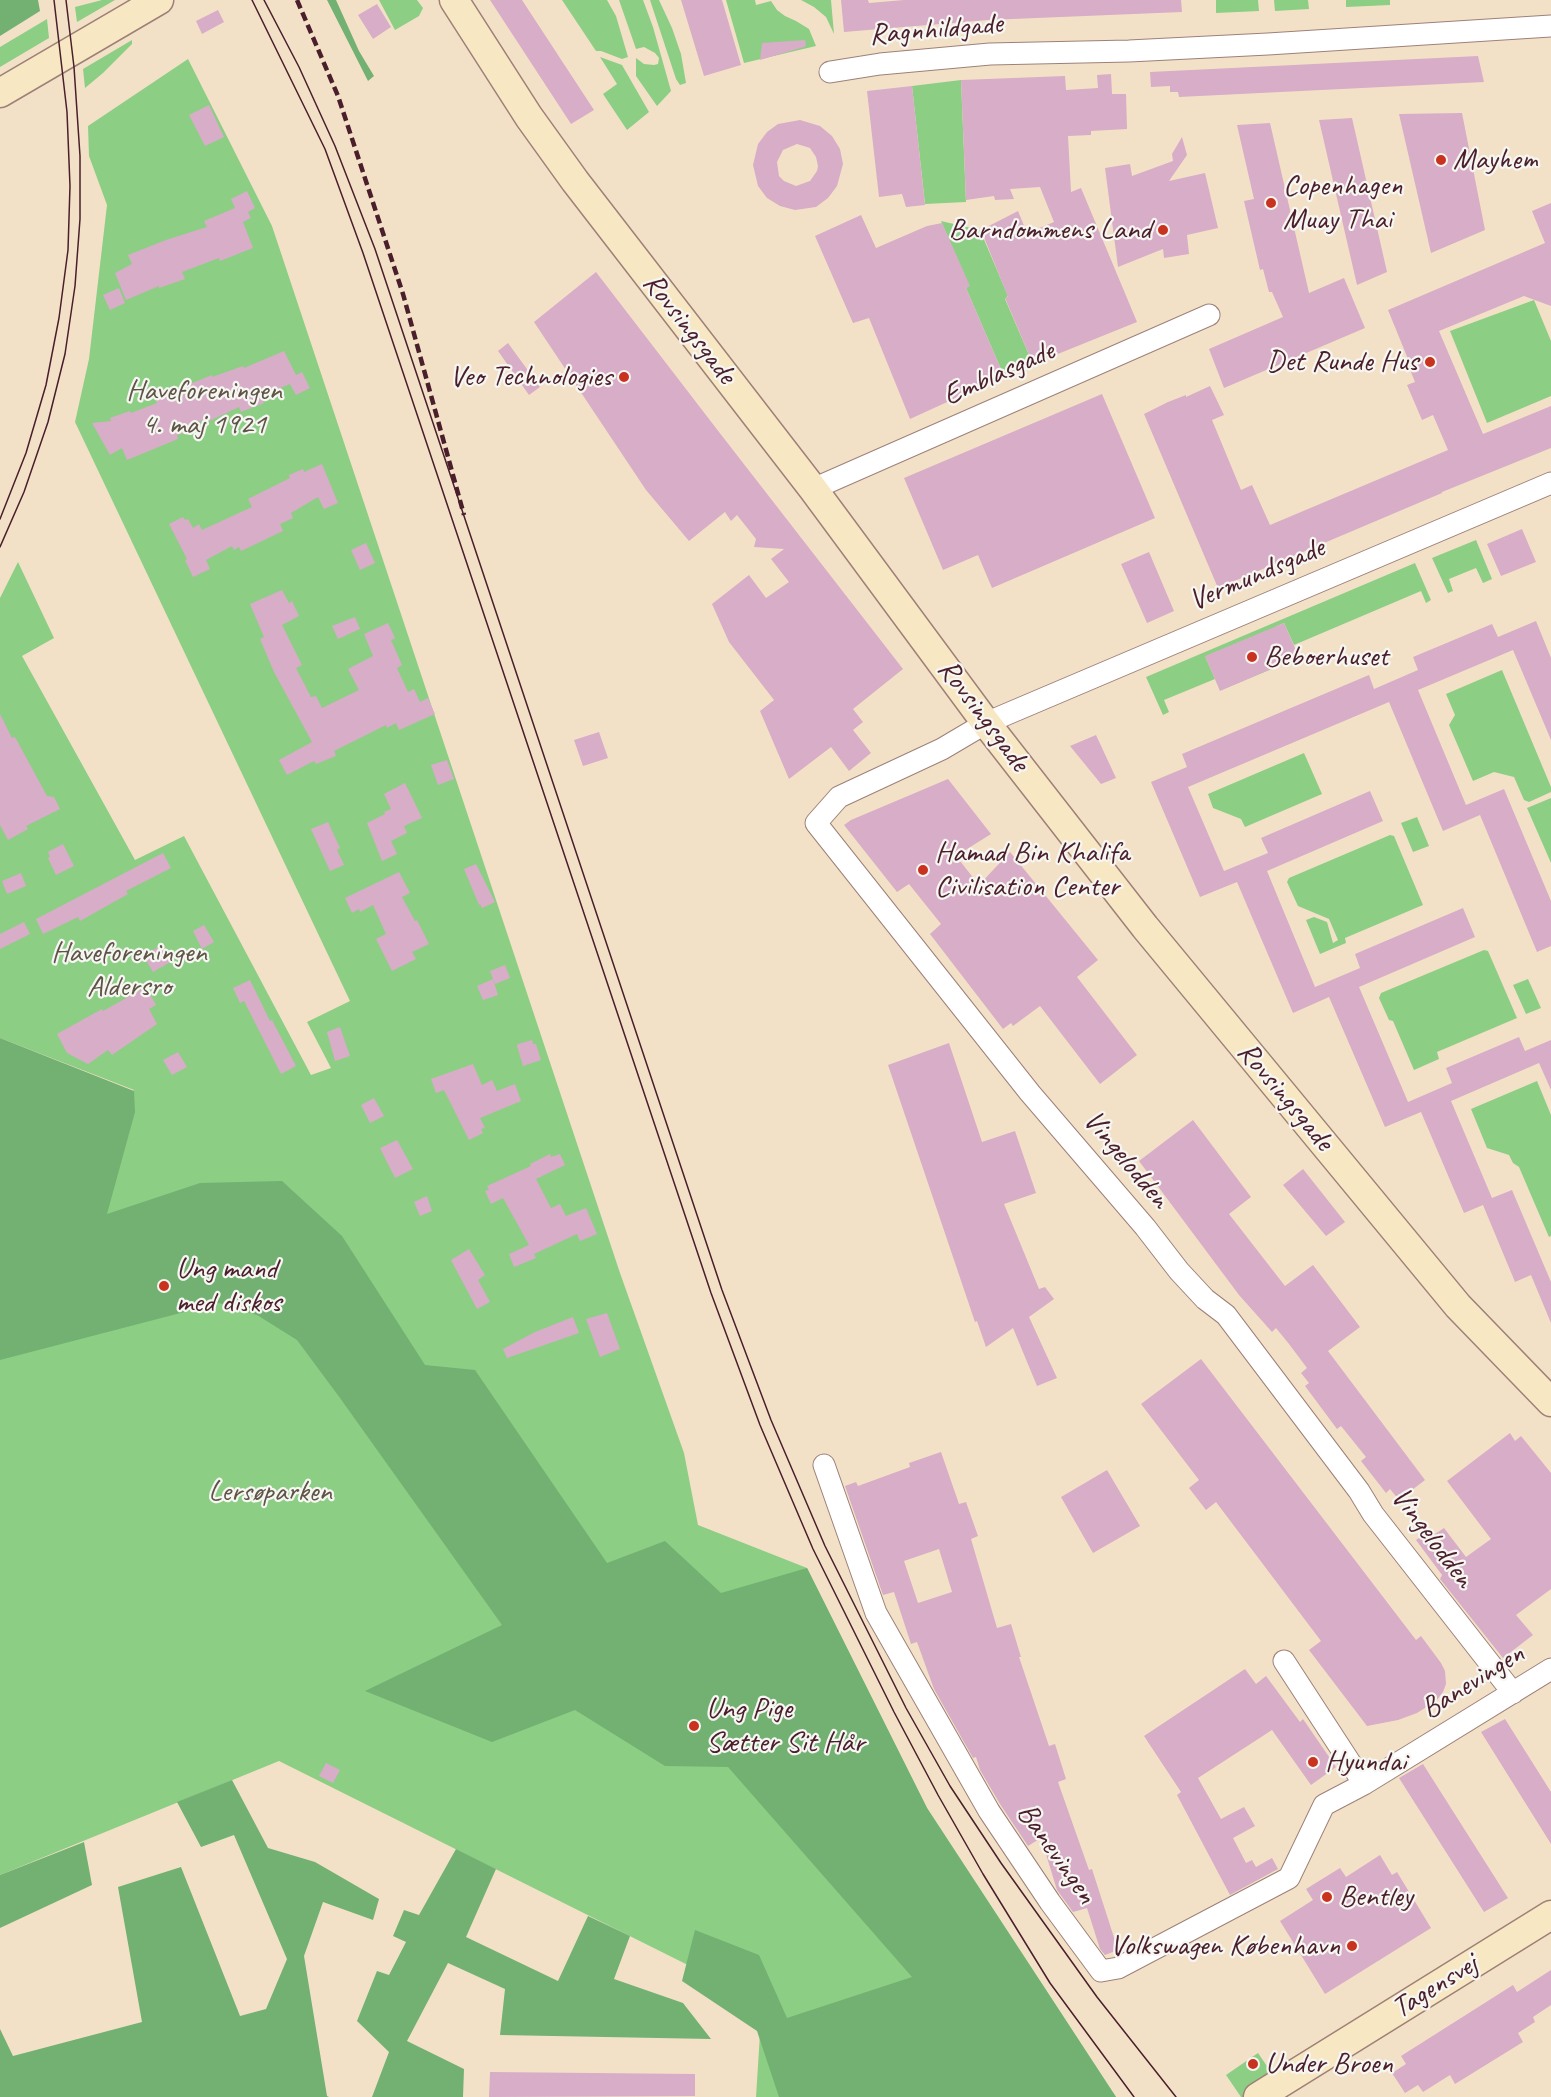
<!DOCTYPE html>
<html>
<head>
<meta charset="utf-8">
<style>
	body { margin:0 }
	canvas { display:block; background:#f2e1c7 }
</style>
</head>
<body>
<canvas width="1551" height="2097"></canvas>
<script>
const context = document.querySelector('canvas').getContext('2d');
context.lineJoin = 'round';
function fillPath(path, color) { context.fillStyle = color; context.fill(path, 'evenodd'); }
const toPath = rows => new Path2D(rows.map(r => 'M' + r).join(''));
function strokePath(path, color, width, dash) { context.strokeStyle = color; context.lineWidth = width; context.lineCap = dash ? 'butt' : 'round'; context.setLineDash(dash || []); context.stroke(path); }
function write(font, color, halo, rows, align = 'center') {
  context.font = font + ' Caveat,sans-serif'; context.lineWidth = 4.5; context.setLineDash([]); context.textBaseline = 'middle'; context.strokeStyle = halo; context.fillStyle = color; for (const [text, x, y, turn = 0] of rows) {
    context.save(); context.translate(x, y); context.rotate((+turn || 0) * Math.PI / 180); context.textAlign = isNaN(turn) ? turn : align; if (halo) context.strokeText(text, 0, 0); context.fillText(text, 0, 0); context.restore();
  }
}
const green = toPath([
	[102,0,115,0,77,22,75,7],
	[379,0,417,0,423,8,419,16,395,30],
	[562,0,607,0,616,16,628,57,622,59,601,51,596,51],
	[619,0,643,0,653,27,671,91,657,106,636,76,636,58,644,64,654,65,658,64,659,58,655,53,644,47,636,49],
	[650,0,659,0,672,28,681,54,686,83,680,85,676,79],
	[726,0,755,0,756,5,771,1,777,10,785,16,796,21,809,29,816,46,744,63],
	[801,0,831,0,834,34,826,17,814,7],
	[1216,0,1258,0,1259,11,1216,13],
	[1274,0,1308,0,1309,9,1275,11],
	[1346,0,1390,0,1390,5,1346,7],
	[47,19,49,38,0,67,0,47],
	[132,40,132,44,103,73,85,88,83,69],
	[600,57,622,65,649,112,627,130,603,94,617,84],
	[188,59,272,226,620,1273,684,1453,698,1525,807,1568,927,1808,1116,2097,756,2097,762,2002,279,1761,0,1875,0,1247,134,1090,0,1038,0,598,18,562,54,638,22,656,135,860,184,836,311,1075,331,1068,307,1022,350,1001,75,422,89,359,107,205,89,156,88,126],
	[961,80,966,202,925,204,912,86],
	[941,221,980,230,1008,296,1005,299,1033,364,1037,363,1004,376,966,288,969,286],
	[1534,300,1551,341,1551,396,1487,423,1450,331],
	[1476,540,1492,579,1483,583,1476,568,1449,579,1453,591,1448,593,1432,558],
	[1415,563,1431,600,1426,603,1421,591,1294,645,1284,623,1277,626,1291,661,1226,688,1205,656,1215,679,1164,700,1169,712,1163,715,1146,677],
	[1502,670,1551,787,1551,792,1529,802,1524,800,1514,777,1494,772,1473,781,1449,725,1455,715,1446,694],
	[1304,753,1322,794,1245,827,1241,819,1213,808,1208,794],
	[1551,798,1551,863,1527,808],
	[1417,817,1429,846,1413,852,1401,823],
	[1390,835,1394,836,1423,905,1345,938,1346,943,1320,954,1306,920,1314,917,1327,922,1333,943,1338,940,1329,919,1298,906,1287,882,1289,878],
	[1484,950,1488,951,1517,1018,1437,1052,1439,1059,1414,1070,1393,1021,1389,1020,1379,998,1381,993],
	[1528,979,1541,1008,1526,1014,1513,985],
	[1537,1081,1551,1115,1551,1236,1549,1237,1519,1167,1513,1163,1509,1155,1487,1148,1471,1109],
	[1258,2053,1288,2097,1241,2097,1226,2075]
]);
const forest = toPath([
	[0,0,38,0,40,11,0,36],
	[327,0,336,0,359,51,374,76,368,81],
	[0,1038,134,1091,135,1112,107,1214,200,1183,282,1181,342,1236,425,1365,475,1370,607,1563,665,1541,721,1593,807,1568,927,1808,1116,2097,779,2097,757,2031,682,1981,695,1930,759,1955,787,2018,912,1977,728,1767,665,1766,575,1710,492,1742,365,1691,502,1625,340,1398,297,1340,257,1315,219,1303,0,1360],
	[232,1780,268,1848,315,1862,379,1899,373,1920,323,1902,304,1956,327,2096,329,2097,0,2097,0,2029,13,2056,142,2022,118,1887,181,1867,240,2016,266,2009,287,1959,234,1835,201,1847,177,1802],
	[84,1842,92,1885,0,1928,0,1875],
	[456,1849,496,1869,466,1937,558,1981,588,1916,630,1936,614,1979,683,2003,711,2039,500,2035,505,1989,448,1963,407,2041,464,2069,463,2097,372,2097,389,2052,357,2021,377,1971,389,1975,406,1942,393,1936,404,1910,419,1915]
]);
const building = toPath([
	[490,0,522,0,594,110,571,124],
	[681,0,722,0,741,65,704,76],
	[841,0,868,0,869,3,904,0,1181,0,1182,12,988,20,844,32],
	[377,4,391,27,373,39,358,15],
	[218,10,224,22,202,34,196,21],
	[805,40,806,46,804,47,760,60,762,43],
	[1478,56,1484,82,1179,97,1178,92,1170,92,1170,86,1151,87,1150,72],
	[1111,74,1112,94,1126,94,1127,129,1091,131,1091,135,1068,136,1071,192,1081,188,1137,322,1033,364,1005,298,1008,297,981,230,1018,211,1027,233,1054,222,1040,187,1010,189,1014,199,995,200,994,196,966,200,961,80,1065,76,1066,90,1098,88,1097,75],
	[912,86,925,205,906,207,902,194,879,197,867,91],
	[209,105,224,137,205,146,189,115],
	[1462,113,1485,230,1431,253,1399,114],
	[1352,118,1387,272,1357,285,1319,120],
	[800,120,820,126,832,136,840,149,843,164,837,186,828,198,816,207,795,210,780,206,767,198,758,186,753,165,758,144,767,132,778,124],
	[797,144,810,148,816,157,818,166,817,171,810,181,796,186,784,181,779,176,777,162,783,150],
	[1270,123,1309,293,1344,278,1365,328,1224,388,1209,349,1283,317,1272,292,1269,292,1263,269,1260,270,1244,201,1254,199,1237,125],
	[1182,137,1187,155,1169,181,1205,173,1218,228,1187,235,1189,254,1164,258,1163,249,1118,267,1105,168,1130,164,1132,176,1173,161,1172,154],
	[247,191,255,208,248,212,251,218,243,222,253,248,220,261,219,258,182,272,185,279,159,288,159,286,126,300,115,273,132,264,128,255,166,240,207,227,204,221,235,208,231,199],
	[1551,203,1551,306,1524,296,1439,331,1483,434,1551,406,1551,448,1442,492,1442,493,1218,588,1144,414,1168,402,1186,395,1186,397,1210,386,1224,415,1212,420,1241,490,1252,485,1270,525,1448,450,1433,415,1422,420,1407,385,1415,382,1406,360,1408,359,1388,310,1545,243,1532,211],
	[861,215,876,248,927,226,942,223,970,286,966,288,1004,376,1002,377,910,419,869,318,853,323,815,236],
	[596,272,719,432,903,669,853,709,863,722,853,730,871,753,849,771,831,747,789,779,760,711,774,700,729,642,712,604,749,575,766,598,789,582,771,559,784,549,754,547,756,539,737,515,731,521,725,512,689,541,646,490,534,322],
	[119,288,125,303,110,310,103,295],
	[508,343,540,387,529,395,498,351],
	[284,351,296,375,302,372,310,388,296,395,290,384,261,396,264,403,241,412,239,407,207,422,206,419,182,428,184,433,177,435,178,439,127,460,122,448,110,455,92,423,111,421,110,418,130,411,131,413,157,403,156,401,181,391,180,388,212,375,212,377,243,366,244,368],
	[1102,394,1155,518,992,588,978,555,943,570,904,478],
	[322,464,338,503,324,509,318,497,291,513,293,518,280,524,283,531,241,551,239,547,234,550,232,546,206,560,210,569,193,577,185,560,187,559,169,524,183,517,185,520,188,519,193,528,199,524,202,530,252,507,248,499,290,478,289,475,303,469,304,472],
	[1522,529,1536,562,1501,576,1487,544],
	[366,543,375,563,360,570,351,550],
	[1149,552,1174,611,1147,623,1121,564],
	[282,590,289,603,292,601,299,616,282,625,302,665,296,668,311,697,316,696,322,708,359,690,348,669,373,656,364,634,388,623,395,638,391,640,402,665,397,668,408,692,414,689,420,702,428,698,435,714,399,730,396,723,387,728,386,725,334,751,336,756,316,764,314,761,287,775,279,760,312,742,274,672,260,639,264,637,250,604],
	[355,617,360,629,338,639,332,626],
	[1536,621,1551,658,1551,740,1513,650,1418,690,1466,805,1504,789,1551,901,1551,946,1537,952,1480,815,1443,831,1389,702,1188,787,1224,871,1268,853,1261,838,1370,791,1383,821,1267,871,1315,987,1360,968,1355,954,1463,908,1475,937,1359,987,1408,1102,1452,1083,1446,1068,1519,1037,1525,1051,1551,1040,1551,1090,1539,1063,1451,1101,1492,1198,1512,1190,1551,1282,1551,1323,1531,1275,1515,1282,1483,1205,1464,1213,1421,1112,1385,1127,1329,997,1293,1013,1237,882,1200,897,1151,782,1187,767,1182,754,1369,675,1374,689,1418,670,1413,657,1492,624,1498,637],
	[1284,623,1299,657,1220,691,1205,656],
	[0,714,12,738,15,737,47,796,54,797,60,809,26,826,28,829,8,840,0,825],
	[599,732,608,758,583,766,574,740],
	[1096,735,1116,778,1101,784,1070,746],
	[447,760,454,779,438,785,431,765],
	[948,779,991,834,956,856,979,885,1010,852,1098,960,1077,977,1137,1055,1100,1084,1040,1006,1013,1026,1011,1023,1003,1029,930,934,941,924,909,884,897,892,844,825,851,820],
	[405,783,422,818,404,826,407,833,391,841,397,854,382,861,367,823,385,814,384,812,391,809,384,794],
	[328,822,340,848,337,850,344,865,330,871,311,829],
	[63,844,74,866,56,875,48,858,50,857,48,852],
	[163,853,171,868,126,891,128,894,80,921,78,917,43,934,36,919],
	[476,864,495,902,482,908,480,904,479,905,464,869],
	[399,872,410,893,402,897,415,921,417,920,429,944,412,952,416,959,392,971,376,939,386,934,373,905,360,912,359,909,352,913,345,898],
	[21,873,26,886,7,894,2,881],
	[24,922,30,934,0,949,0,934],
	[204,925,214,942,202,949,193,931],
	[163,944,172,961,153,972,146,960,151,957,148,953],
	[505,965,510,978,495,984,490,971],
	[493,979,498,995,483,1000,477,986],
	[250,980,270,1021,272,1020,296,1066,281,1074,244,1001,240,1003,233,988],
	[146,987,156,1005,149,1009,157,1024,112,1055,108,1050,88,1064,67,1053,57,1034,102,1009,103,1011],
	[340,1027,350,1056,335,1061,327,1032],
	[532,1040,533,1044,536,1044,541,1060,523,1066,517,1046,518,1044],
	[949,1043,982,1142,1015,1131,1036,1193,1004,1204,1039,1289,1045,1287,1054,1299,1029,1317,1057,1378,1037,1386,1013,1328,986,1347,977,1321,975,1322,888,1065],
	[178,1052,187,1067,172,1075,163,1060],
	[473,1064,482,1085,492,1080,497,1091,515,1084,521,1101,480,1118,485,1128,481,1129,483,1133,469,1140,444,1090,436,1093,431,1079],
	[374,1098,384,1116,370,1123,361,1105],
	[1193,1120,1251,1197,1229,1214,1285,1286,1313,1265,1360,1327,1328,1351,1425,1480,1399,1500,1390,1489,1386,1493,1361,1461,1366,1457,1341,1426,1337,1429,1305,1386,1309,1383,1301,1373,1307,1368,1289,1344,1276,1328,1272,1332,1239,1295,1139,1161],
	[397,1140,413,1169,395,1178,380,1148],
	[550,1154,551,1157,560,1154,565,1165,536,1179,551,1208,560,1204,566,1216,586,1208,597,1234,580,1241,577,1234,534,1254,536,1258,514,1267,509,1254,529,1245,503,1198,491,1204,485,1191,489,1190,487,1186,531,1166,530,1164],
	[1303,1169,1345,1222,1326,1236,1283,1185],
	[427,1196,432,1211,420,1216,414,1202],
	[469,1249,485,1275,478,1280,490,1302,477,1309,451,1260],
	[607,1313,620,1349,600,1357,586,1319],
	[573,1317,579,1333,507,1358,503,1349,535,1332],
	[1201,1359,1416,1640,1421,1636,1441,1663,1445,1671,1446,1684,1443,1692,1436,1701,1417,1713,1398,1720,1367,1726,1309,1650,1321,1641,1216,1502,1206,1510,1189,1488,1199,1480,1141,1404],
	[1510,1433,1515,1441,1521,1436,1551,1473,1551,1589,1516,1615,1533,1635,1503,1658,1440,1579,1442,1575,1416,1540,1431,1529,1435,1534,1444,1528,1466,1557,1491,1539,1447,1481],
	[941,1452,959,1504,966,1502,978,1536,971,1539,997,1628,1011,1624,1021,1657,1019,1657,1049,1746,1055,1744,1066,1779,1058,1782,1089,1870,1092,1869,1118,1950,1105,1955,1100,1949,1087,1908,1073,1912,1057,1890,1041,1838,1028,1846,1000,1804,980,1770,976,1757,973,1758,934,1689,917,1642,911,1644,894,1592,883,1595,845,1486,856,1482,858,1486,910,1467,909,1463],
	[939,1549,952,1592,918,1603,904,1561],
	[1107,1470,1140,1526,1093,1553,1061,1497],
	[1245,1669,1256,1684,1266,1676,1300,1722,1303,1719,1336,1767,1311,1785,1272,1730,1198,1778,1221,1819,1244,1807,1255,1826,1233,1838,1246,1863,1252,1860,1256,1867,1272,1858,1278,1869,1230,1895,1177,1795,1181,1792,1144,1736],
	[1505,1719,1551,1792,1551,1844,1481,1732],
	[326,1763,340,1770,333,1783,319,1776],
	[1423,1764,1508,1898,1484,1912,1399,1778],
	[1380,1855,1392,1875,1397,1872,1431,1928,1325,1994,1280,1921,1313,1900,1306,1889,1340,1868,1346,1877],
	[1551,1970,1551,2005,1533,2017,1535,2022,1518,2033,1523,2042,1455,2084,1450,2075,1423,2092,1418,2085,1405,2093,1392,2073,1406,2064,1401,2056,1513,1985,1517,1992],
	[490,2072,695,2074,695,2096,489,2097]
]);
const street = toPath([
	[830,72,880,64,990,54,1129,51,1268,44,1551,26],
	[813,489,1209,315],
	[824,1465,876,1613,989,1811,1050,1902,1101,1971,1118,1968,1289,1878,1324,1805,1364,1784,1551,1669],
	[1284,1661,1364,1784],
	[1513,1693,1373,1514,1359,1491,1226,1315,1205,1299,1179,1271,1145,1227,1030,1093,816,823,839,797,942,749,986,723,1551,483]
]);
const secondary = toPath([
	[454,0,529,117,575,181,813,489,986,723,1145,927,1458,1306,1551,1402],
	[0,93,159,0],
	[1258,2097,1551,1915]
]);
const tram = toPath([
	[252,0,325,149,363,253,711,1293,760,1425,813,1549,894,1712,938,1795,983,1874,1050,1983,1134,2097],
	[264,0,299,67,335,146,375,249,722,1290,771,1420,825,1546,906,1708,950,1786,1001,1863,1097,1997,1176,2097],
	[0,519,26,453,46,385,59,318,68,250,70,186,67,112,54,0],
	[0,547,24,492,48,422,65,354,75,286,80,219,80,156,74,67,66,0]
]);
const rail = toPath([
	[297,0,338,96,403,294,464,515]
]);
const markers = [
	[1441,160,6,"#c8321e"],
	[1271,203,6,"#c8321e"],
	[1163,230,6,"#c8321e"],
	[1430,362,6,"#c8321e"],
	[624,377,6,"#c8321e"],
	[1252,657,6,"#c8321e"],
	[923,870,6,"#c8321e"],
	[164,1286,6,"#c8321e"],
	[694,1726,6,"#c8321e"],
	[1313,1762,6,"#c8321e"],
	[1327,1897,6,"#c8321e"],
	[1352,1946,6,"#c8321e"],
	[1253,2064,6,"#c8321e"]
];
const streetNames = [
	["Ragnhildgade",936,30,-5],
	["Rovsingsgade",689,329,52],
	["Emblasgade",999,374,-24],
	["Vermundsgade",1257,575,-23],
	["Rovsingsgade",983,716,53],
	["Rovsingsgade",1285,1097,50],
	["Vingelodden",1126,1160,50],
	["Vingelodden",1432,1538,53],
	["Banevingen",1473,1682,-32],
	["Banevingen",1056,1854,55],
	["Tagensvej",1435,1987,-32]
];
const poiNames = [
	["Mayhem",1453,160],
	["Copenhagen",1283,186],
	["Muay Thai",1283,220],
	["Barndommens Land",1151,230,"right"],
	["Det Runde Hus",1418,362,"right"],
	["Veo Technologies",612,377,"right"],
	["Beboerhuset",1264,657],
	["Hamad Bin Khalifa",935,853],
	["Civilisation Center",935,887],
	["Ung mand",176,1269],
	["med diskos",176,1303],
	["Ung Pige",706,1709],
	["Sætter Sit Hår",706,1743],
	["Hyundai",1325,1762],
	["Bentley",1339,1897],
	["Volkswagen København",1340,1946,"right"],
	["Under Broen",1265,2064]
];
const parkNames = [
	["Haveforeningen",204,391],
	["4. maj 1921",204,425],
	["Haveforeningen",129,953],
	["Aldersro",129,987],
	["Lersøparken",270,1492]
];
fillPath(green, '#8dce85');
fillPath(forest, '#72b172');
fillPath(building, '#d8adc7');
strokePath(street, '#9e8079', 23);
strokePath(secondary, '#9e8079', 31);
strokePath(street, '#fff', 21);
strokePath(secondary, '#f7e8c3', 28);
strokePath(tram, '#4a1f2b', 1.5);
strokePath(rail, '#4a1f2b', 4.5, [9, 4.5]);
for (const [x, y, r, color] of markers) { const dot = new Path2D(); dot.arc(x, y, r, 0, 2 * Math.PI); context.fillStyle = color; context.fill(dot); strokePath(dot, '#f6f6f2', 2); }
write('30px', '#4a1f2b', '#f6f6f2', streetNames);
write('30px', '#4a1f2b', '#f6f6f2', poiNames, 'left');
write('30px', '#5e5446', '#f6f6f2', parkNames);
</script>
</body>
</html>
